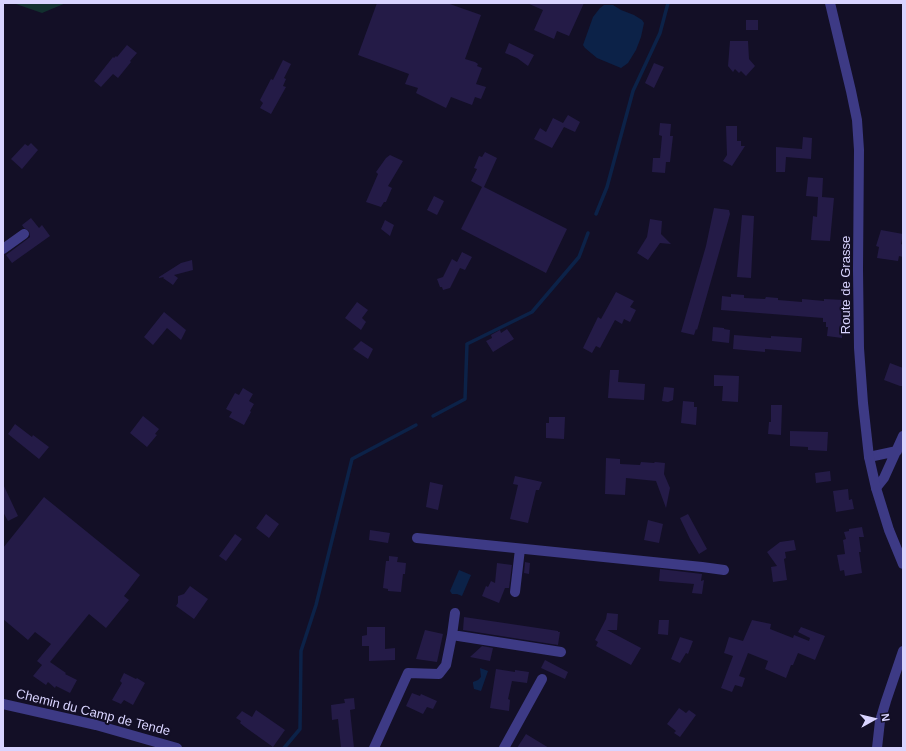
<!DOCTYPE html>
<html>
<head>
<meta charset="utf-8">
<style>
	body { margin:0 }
	#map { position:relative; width:906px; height:751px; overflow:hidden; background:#130f26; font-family:Arial,sans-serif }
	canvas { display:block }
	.frame { position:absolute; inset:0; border:4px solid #d9d4ff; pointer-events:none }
	.north { position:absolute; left:854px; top:699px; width:40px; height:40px; -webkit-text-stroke:3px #130f26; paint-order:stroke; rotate:82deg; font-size:11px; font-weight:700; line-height:16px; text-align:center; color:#d9d4ff }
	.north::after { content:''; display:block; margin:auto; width:14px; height:18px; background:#d9d4ff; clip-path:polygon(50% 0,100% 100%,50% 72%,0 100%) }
</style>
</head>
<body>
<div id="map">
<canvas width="906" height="751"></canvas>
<div class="frame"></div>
<div class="north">N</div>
</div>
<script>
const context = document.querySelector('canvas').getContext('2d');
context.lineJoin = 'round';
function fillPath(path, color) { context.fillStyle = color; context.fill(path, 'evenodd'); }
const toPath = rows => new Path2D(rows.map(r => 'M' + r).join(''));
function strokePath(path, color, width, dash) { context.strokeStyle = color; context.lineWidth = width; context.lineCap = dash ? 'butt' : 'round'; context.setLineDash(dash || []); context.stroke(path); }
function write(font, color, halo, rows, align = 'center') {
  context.font = font + ' Arial,sans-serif'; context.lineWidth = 4; context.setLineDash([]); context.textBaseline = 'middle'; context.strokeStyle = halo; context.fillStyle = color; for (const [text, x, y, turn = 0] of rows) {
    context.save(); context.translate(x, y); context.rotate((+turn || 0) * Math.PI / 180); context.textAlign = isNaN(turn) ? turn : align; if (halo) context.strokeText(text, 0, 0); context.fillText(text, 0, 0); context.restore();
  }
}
const green = toPath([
	[13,3,66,3,42,13]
]);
const water = toPath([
	[604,5,613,5,621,10,634,15,642,20,644,23,641,37,636,50,628,63,621,68,597,58,585,48,583,45,593,17,600,8],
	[459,570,471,575,462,596,457,594,452,594,450,591],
	[480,668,488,671,481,691,474,689,473,684,473,682,478,680,481,677]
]);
const stream = toPath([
	[596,214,607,187,633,91,660,33,668,3],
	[433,416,465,399,467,344,532,312,579,257,588,233],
	[284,748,300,729,301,651,316,605,352,459,416,425]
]);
const building = toPath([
	[377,3,447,3,481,15,465,59,475,62,478,64,477,66,482,68,476,84,486,87,481,99,475,97,472,105,451,97,446,108,416,93,418,88,405,84,409,74,358,55],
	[527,3,584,3,569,36,557,31,554,39,534,30,543,10],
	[746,20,758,20,758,30,746,30],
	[730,41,748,41,749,59,755,66,746,76,741,71,739,73,735,69,733,72,728,66],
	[509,43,534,55,528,66,517,58,505,53],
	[127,45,137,53,130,61,131,62,118,78,113,74,101,87,94,81,113,57,114,58,116,56,117,57],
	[283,60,291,64,284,78,286,79,283,86,286,87,271,114,260,108,263,103,260,100,271,79,273,80],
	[654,63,664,67,654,88,645,83],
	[568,115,580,122,575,132,564,127,552,148,534,139,540,128,546,132,553,118,563,123],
	[660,123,671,124,670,136,673,136,670,162,666,162,665,173,652,172,653,158,660,158,662,136,659,135],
	[726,126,737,126,737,141,741,141,741,146,745,146,732,166,723,161,727,155],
	[803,137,812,138,811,159,786,157,785,172,776,172,776,147,802,149],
	[31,143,38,150,22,169,11,159,25,144,28,146],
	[485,152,497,158,484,187,567,229,546,273,461,229,482,187,471,181,477,169,474,168,479,156,482,157],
	[390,155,403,161,388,186,392,188,386,202,384,202,381,207,366,202,378,174,376,172,386,158],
	[808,177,823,178,822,197,834,198,830,241,811,240,813,216,817,217,818,197,806,196],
	[434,196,444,201,437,215,427,210],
	[714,208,729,210,730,214,697,330,696,329,694,335,681,332,706,246],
	[742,215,754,216,751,278,737,277],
	[31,218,39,228,42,225,50,236,12,263,6,255,30,237,29,231,24,228,22,225],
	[650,219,662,221,661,234,671,244,660,243,648,260,637,253,647,237],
	[385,220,394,225,390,236,381,229],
	[881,230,903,234,901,244,903,245,903,257,899,256,898,261,877,258,879,247,876,246],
	[462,252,472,257,465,270,460,268,450,288,443,290,442,287,440,287,437,279,443,277,452,259,457,262],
	[192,260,193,270,174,275,178,278,173,285,163,278,164,277,159,278,159,277,181,263],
	[616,292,634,301,630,307,636,310,630,322,624,319,622,324,615,320,600,348,596,346,592,353,583,348,598,317,601,319],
	[731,294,744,295,744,298,765,299,766,297,778,298,778,300,802,302,802,299,824,301,824,299,844,300,842,338,827,336,828,327,826,327,826,322,823,322,823,318,721,310,722,296,731,297],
	[357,302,368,310,362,318,366,322,361,330,345,318],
	[164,312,186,330,181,340,167,328,153,345,144,337],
	[713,327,724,328,724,329,730,330,729,343,712,341],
	[507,329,514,339,493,352,486,341,492,338,491,335,500,330,501,333],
	[734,335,771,338,771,336,802,338,801,352,765,349,765,352,733,349],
	[361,341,373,349,368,359,353,349],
	[890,363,903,368,903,386,900,386,884,380],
	[610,370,619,370,618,382,645,384,644,400,608,398],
	[714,375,739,376,738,402,722,401,723,386,714,386],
	[664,387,674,388,673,400,668,402,662,401],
	[243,388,253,394,249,401,254,404,250,411,251,412,244,425,229,417,232,412,226,409,235,393,239,395],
	[683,401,694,402,694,407,697,407,696,425,681,423],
	[771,405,782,405,781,435,768,434,769,422,771,422],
	[143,416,159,429,155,434,157,435,147,447,130,433],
	[549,417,565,417,564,439,546,438,546,423,549,423],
	[15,424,32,437,33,435,49,447,39,459,8,434],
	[790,431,828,432,827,451,808,450,808,447,790,446],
	[606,458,620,459,620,464,640,465,641,462,654,463,655,462,665,463,664,474,670,488,666,508,656,481,626,478,625,495,605,494],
	[830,471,831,481,816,483,815,473],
	[515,476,542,482,539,490,536,490,528,523,510,519,518,485,513,484],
	[430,482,443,485,438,510,426,507],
	[3,484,18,516,8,521,3,512],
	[848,489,849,500,852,499,854,509,836,512,833,491],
	[44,497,140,575,124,596,129,600,106,628,89,614,50,662,66,673,65,674,77,680,70,693,56,686,55,688,48,682,46,685,33,676,42,665,37,661,51,644,35,632,28,640,3,619,3,548],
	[266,514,279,524,269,538,256,528],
	[688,514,707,549,699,554,690,539,680,518],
	[648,520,663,524,659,543,644,540],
	[862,527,864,537,859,537,861,552,859,552,862,573,845,576,844,570,840,571,837,555,845,554,843,540,846,539,844,532,849,531,849,529],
	[370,530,390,533,388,543,369,540],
	[235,534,242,539,226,561,219,556],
	[794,540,796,550,785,552,786,558,784,559,787,580,773,582,771,567,777,566,767,552,780,542],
	[389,556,398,557,397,562,406,563,405,574,403,574,401,592,388,591,388,589,383,588,386,561,389,561],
	[525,562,530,563,529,574,524,573],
	[497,563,512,565,509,588,505,588,499,603,482,596,486,586,488,587,491,581,495,583],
	[660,569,702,574,701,581,704,580,702,594,692,593,694,584,659,581],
	[190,586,208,599,194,619,176,606,178,603,178,596,184,594],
	[607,613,618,614,617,630,607,630,641,648,631,665,596,646,598,642,595,640,606,619],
	[464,617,558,631,558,632,560,632,558,645,463,630],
	[659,620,669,620,668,635,658,634],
	[752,620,771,624,770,629,793,638,794,635,809,641,810,638,798,632,801,627,825,636,815,660,798,653,793,665,791,665,786,678,765,669,768,661,748,653,739,676,745,678,742,687,735,685,732,692,721,688,733,656,724,653,729,637,743,641],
	[367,627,385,627,385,649,395,648,395,660,369,661,369,646,362,646,362,636,367,635],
	[425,630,443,634,437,662,416,659],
	[680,637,693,641,688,654,686,653,680,663,671,659],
	[482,646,493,648,490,661,470,657],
	[545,660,568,672,565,679,541,668],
	[496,669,515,672,515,670,529,672,527,683,512,681,508,699,510,700,509,711,490,708],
	[124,673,136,679,137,678,145,683,133,705,124,700,121,704,112,700,122,683,120,681],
	[412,693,420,696,421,694,437,701,433,709,427,707,423,714,406,706],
	[354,698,355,709,350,710,354,748,341,748,338,719,332,720,331,705,345,703,344,699],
	[679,708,686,713,689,710,696,715,680,737,674,733,676,731,667,724],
	[256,710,285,730,273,747,245,727,240,723,241,721,236,718,242,711,252,717],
	[526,734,549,748,517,748]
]);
const minor = toPath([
	[3,249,24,234],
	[869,457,897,451],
	[876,488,884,478,903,436],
	[417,538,702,567,724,570],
	[515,592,520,549],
	[452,635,455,613],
	[3,704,96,725,177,748],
	[374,748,408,673,439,674,446,665,452,635,561,652],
	[504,748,542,679]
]);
const tertiary = toPath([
	[830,3,851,91,857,120,859,150,858,269,859,348,863,403,869,457,876,488,889,530,903,564],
	[877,748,880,721,886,701,903,651]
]);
const streetNames = [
	["Route de Grasse",846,285,-90],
	["Chemin du Camp de Tende",93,713,14]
];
fillPath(green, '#12302f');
fillPath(water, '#0c2248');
strokePath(stream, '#0c2248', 3.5);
fillPath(building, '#241b47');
strokePath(minor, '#3d3a85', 10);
strokePath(tertiary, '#3d3a85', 10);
write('13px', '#d9d4ff', '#130f26', streetNames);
</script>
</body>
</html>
